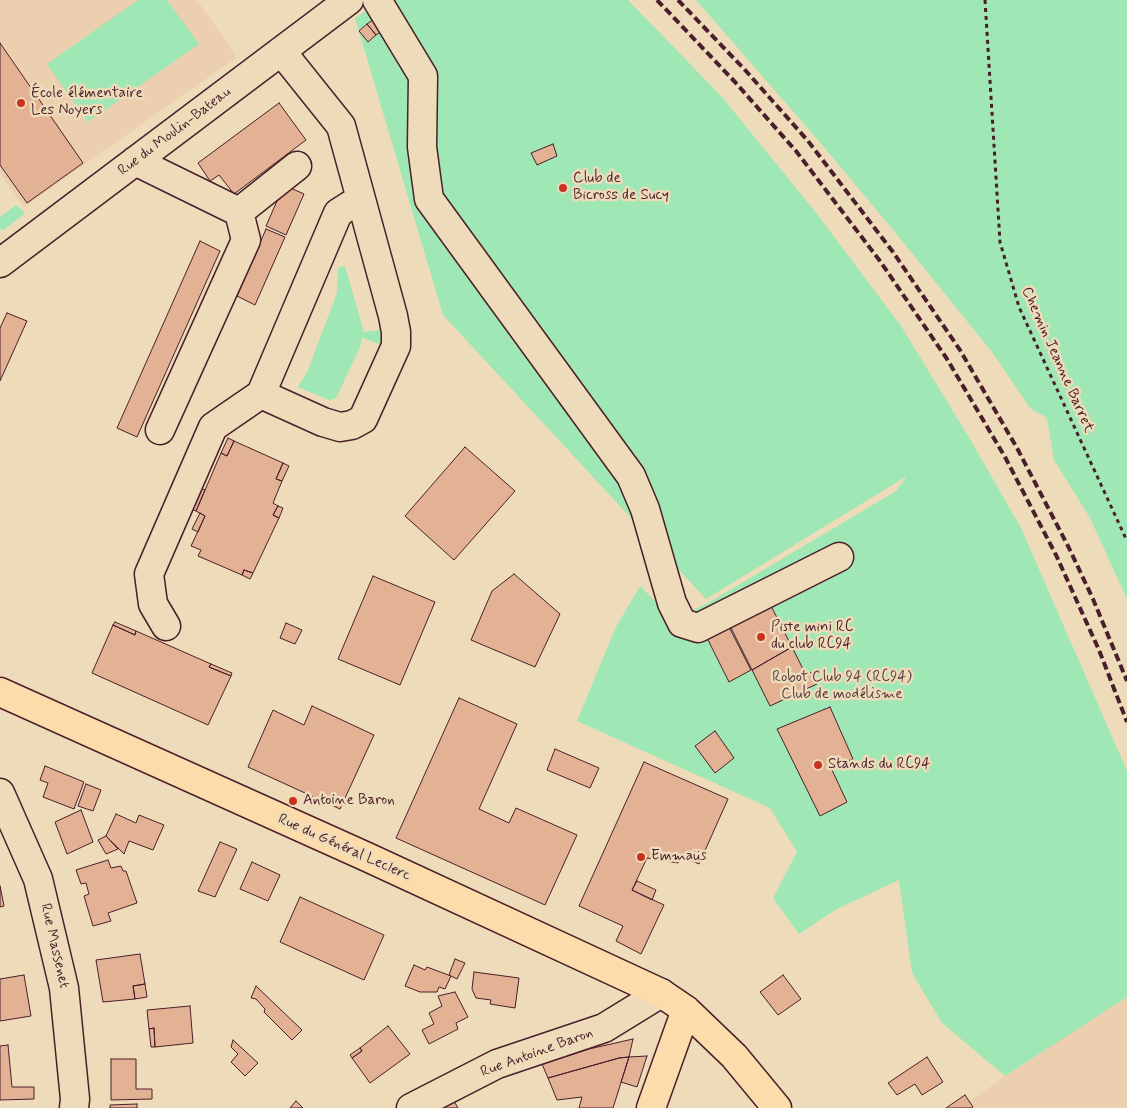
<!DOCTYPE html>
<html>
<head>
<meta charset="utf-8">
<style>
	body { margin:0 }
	canvas { display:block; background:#eedbb9 }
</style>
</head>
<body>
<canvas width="1127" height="1108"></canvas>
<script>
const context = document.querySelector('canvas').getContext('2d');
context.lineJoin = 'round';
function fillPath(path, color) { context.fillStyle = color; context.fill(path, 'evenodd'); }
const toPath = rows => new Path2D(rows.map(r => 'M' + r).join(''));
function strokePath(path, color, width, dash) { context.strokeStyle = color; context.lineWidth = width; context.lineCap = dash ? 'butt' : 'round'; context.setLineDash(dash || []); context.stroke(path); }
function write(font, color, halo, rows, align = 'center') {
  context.font = font + ' Mynerve,sans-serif'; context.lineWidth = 5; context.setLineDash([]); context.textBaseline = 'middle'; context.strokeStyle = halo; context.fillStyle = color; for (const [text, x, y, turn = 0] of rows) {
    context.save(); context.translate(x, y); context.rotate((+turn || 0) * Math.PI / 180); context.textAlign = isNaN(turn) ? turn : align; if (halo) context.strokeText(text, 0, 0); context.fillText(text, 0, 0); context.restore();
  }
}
const built = toPath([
	[0,0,197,0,237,57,24,207,0,173],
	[1127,997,1127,1108,961,1108,1005,1076]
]);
const green = toPath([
	[138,0,167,0,199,44,88,122,47,64],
	[383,0,628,0,722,97,817,214,901,326,970,439,1021,528,1127,771,1127,997,1005,1076,942,1023,912,973,899,880,837,909,799,934,773,898,797,852,770,808,577,721,616,627,640,586,673,619,708,603,896,491,907,476,706,599,443,315,355,18],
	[696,0,1127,0,1127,599,1090,518,1054,460,1047,418,1030,408,992,352,890,226,818,140],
	[16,205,25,213,4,230,0,229,0,217],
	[345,266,364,332,384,329,383,345,362,338,360,347,338,394,335,399,329,400,298,387,308,370,337,293,338,268]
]);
const building = toPath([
	[374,19,382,31,376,35,367,24,374,19],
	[367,24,376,35,368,42,359,31,367,24],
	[0,43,83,163,27,203,0,165,0,43],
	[279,103,306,140,234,194,219,175,210,181,198,163,279,103],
	[553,144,557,156,537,165,531,153,553,144],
	[284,185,304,194,286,235,266,226,284,185],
	[266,229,285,237,255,305,237,296,266,229],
	[200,241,220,251,137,437,117,428,200,241],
	[7,313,27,321,0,381,0,328,7,313],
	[228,438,234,441,227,456,221,453,228,438],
	[234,441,283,463,276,479,282,481,273,503,278,506,273,515,279,518,253,573,244,570,242,575,198,556,201,550,191,546,205,516,196,511,221,453,227,456,234,441],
	[465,447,515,491,454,560,405,516,465,447],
	[283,463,289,466,282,481,276,479,283,463],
	[201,488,205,490,196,511,191,509,201,488],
	[278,506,283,508,279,518,273,515,278,506],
	[200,513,205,516,198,532,192,529,200,513],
	[244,570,253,573,250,579,242,575,244,570],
	[514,574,560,614,535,667,471,640,492,591,514,574],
	[373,576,435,602,400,685,338,659,373,576],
	[770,604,792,647,752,670,730,626,770,604],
	[115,622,136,631,135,635,113,625,115,622],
	[286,623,302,630,295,644,280,638,286,623],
	[113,625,135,635,136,631,211,664,209,667,231,676,208,725,92,673,113,625],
	[729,627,751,670,729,682,707,638,729,627],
	[792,647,806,675,811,672,817,684,770,706,752,670,792,647],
	[211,664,232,673,231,676,209,667,211,664],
	[459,698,517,724,479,809,509,823,516,808,577,835,545,905,396,838,459,698],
	[312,706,374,735,340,809,248,767,273,710,304,725,312,706],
	[830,707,853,759,832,770,847,802,820,816,777,729,830,707],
	[715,731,734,758,715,773,695,746,715,731],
	[555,749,599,768,590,788,547,770,555,749],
	[644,762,728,799,699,864,681,856,678,863,647,858,632,890,664,905,641,954,616,941,623,926,579,906,644,762],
	[45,766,84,782,74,809,43,797,48,783,40,780,45,766],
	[86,784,101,790,93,811,78,806,86,784],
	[81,810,93,842,67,854,55,822,81,810],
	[116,814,136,823,139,815,164,825,153,850,129,841,124,854,106,836,116,814],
	[106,836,118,849,106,854,98,840,106,836],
	[220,842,237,849,215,897,198,891,220,842],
	[108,860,111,868,121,866,123,871,126,871,137,903,108,913,111,921,93,926,84,896,89,894,86,883,81,884,76,870,108,860],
	[252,862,280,875,268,901,240,889,252,862],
	[637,881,656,890,652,900,632,890,637,881],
	[0,886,4,906,0,907,0,886],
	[300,897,384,935,364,980,280,942,300,897],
	[140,954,145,984,133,986,135,999,103,1002,96,960,140,954],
	[455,959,465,963,457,979,449,975,455,959],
	[414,965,425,970,427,967,451,976,445,989,439,987,437,992,420,992,405,986,414,965],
	[474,972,519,978,515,1008,490,1004,491,1000,476,998,472,989,474,972],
	[24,975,31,1016,0,1021,0,979,24,975],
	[783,975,801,999,778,1015,760,992,783,975],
	[145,984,147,997,135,999,133,986,145,984],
	[256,986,302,1030,292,1040,264,1012,265,1009,256,999,251,998,256,986],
	[455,992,468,1017,456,1023,458,1029,429,1044,422,1030,434,1024,429,1013,442,1006,438,996,455,992],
	[190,1006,193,1043,155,1047,154,1028,149,1029,147,1010,190,1006],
	[388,1026,410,1054,370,1083,352,1058,362,1051,360,1048,388,1026],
	[154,1028,155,1047,151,1047,149,1029,154,1028],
	[633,1039,629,1057,619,1058,548,1078,542,1064,589,1049,633,1039],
	[233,1040,258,1063,245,1076,231,1062,238,1054,231,1047,233,1040],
	[8,1045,12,1087,34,1087,34,1099,0,1100,0,1046,8,1045],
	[360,1048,362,1051,352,1058,350,1055,360,1048],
	[647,1056,637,1087,621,1082,629,1057,647,1056],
	[629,1057,613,1108,579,1108,582,1097,557,1100,548,1078,619,1058,629,1057],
	[927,1057,943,1082,922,1095,915,1084,897,1095,888,1083,927,1057],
	[111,1059,136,1059,136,1089,152,1089,152,1099,111,1100,111,1059],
	[965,1095,973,1107,971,1108,946,1108,965,1095],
	[296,1101,303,1108,290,1108,296,1101],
	[454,1101,458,1108,442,1108,454,1101],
	[137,1104,137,1108,110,1108,110,1105,137,1104]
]);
const path = toPath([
	[985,0,1000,242,1019,307,1127,541]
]);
const minor = toPath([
	[377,0,423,76,422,147,429,199,631,476,645,509,672,603,682,623,698,628,839,557],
	[281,51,341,126,393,316,396,332,396,346,363,419,352,425,340,427,323,422,261,394,338,213,360,199],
	[135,161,239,212,246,240,160,430],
	[239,212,297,166],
	[0,263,349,0],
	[166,626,153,604,149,574,213,427,261,394],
	[0,793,38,879,64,988,75,1099,74,1108],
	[411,1108,497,1064,604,1028,661,993]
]);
const major = toPath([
	[0,692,367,857,661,993,686,1010,734,1056,777,1108],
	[651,1108,686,1010]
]);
const rail = toPath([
	[657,0,735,82,796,151,880,261,947,359,1005,457,1056,555,1099,650,1127,722],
	[678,0,746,71,808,141,893,252,960,350,1017,448,1069,548,1093,599,1127,681]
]);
const markers = [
	[21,103,5,"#c8321e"],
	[563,188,5,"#c8321e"],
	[761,637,5,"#c8321e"],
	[818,765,5,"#c8321e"],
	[293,801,5,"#c8321e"],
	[641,857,5,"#c8321e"]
];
const poiNames = [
	["École élémentaire",31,94],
	["Les Noyers",31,111],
	["Club de",573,179],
	["Bicross de Sucy",573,196],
	["Piste mini RC",771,628],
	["du club RC94",771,645],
	["Stands du RC94",828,765],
	["Antoine Baron",303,801],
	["Emmaüs",651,857]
];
const streetNames = [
	["Rue du Moulin-Bateau",175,132,-37],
	["Chemin Jeanne Barret",1057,360,66],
	["Rue du Général Leclerc",344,848,24],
	["Rue Massenet",54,946,77],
	["Rue Antoine Baron",537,1053,-20]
];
const parkNames = [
	["Robot Club 94 (RC94)",842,678],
	["Club de modélisme",842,695]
];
fillPath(built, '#ebcfae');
fillPath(green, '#9fe7b5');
fillPath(building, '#e3b295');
strokePath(building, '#4a1f2b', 1);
strokePath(minor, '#4a1f2b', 31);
strokePath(major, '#4a1f2b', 31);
strokePath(path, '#4a1f2b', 3, [4, 4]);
strokePath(minor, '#eedbb9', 28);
strokePath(major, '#fddcac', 28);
strokePath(rail, '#4a1f2b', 4, [8, 4]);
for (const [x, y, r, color] of markers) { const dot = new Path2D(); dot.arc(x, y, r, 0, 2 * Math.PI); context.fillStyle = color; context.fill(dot); strokePath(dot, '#eedbb9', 2); }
write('15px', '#4a1f2b', '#eedbb9', poiNames, 'left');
write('15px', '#4a1f2b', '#eedbb9', streetNames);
write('15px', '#573d40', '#eedbb9', parkNames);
</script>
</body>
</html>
